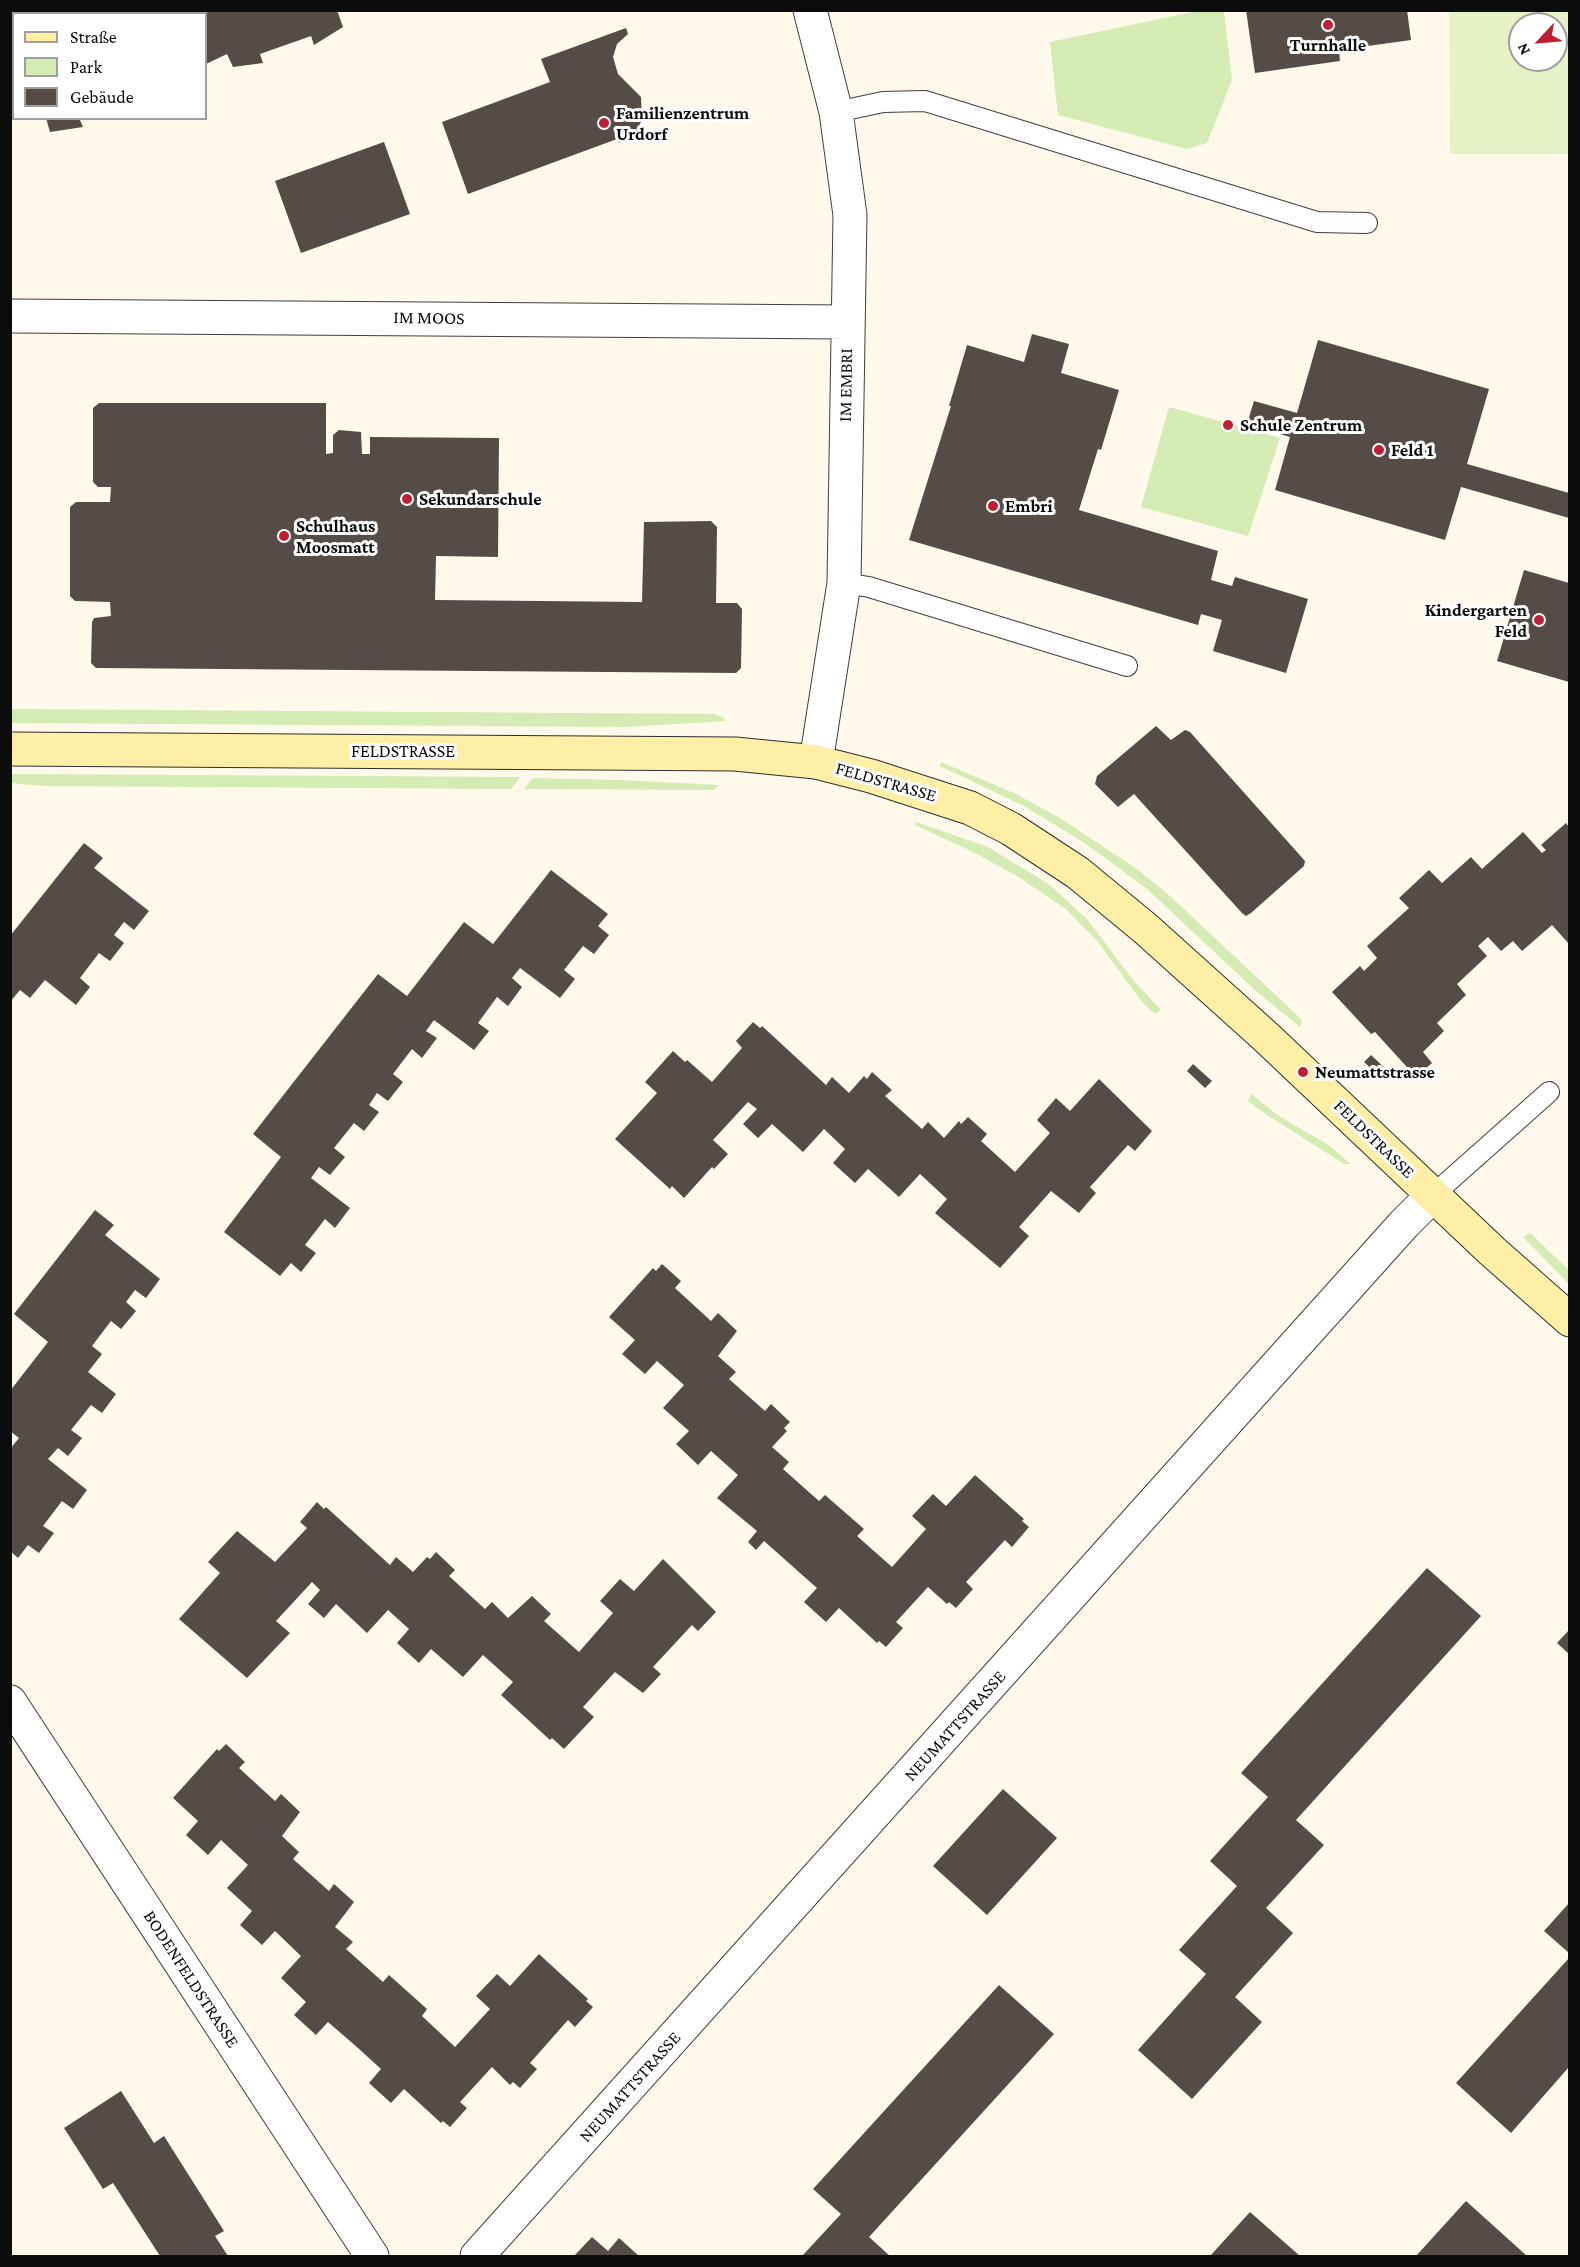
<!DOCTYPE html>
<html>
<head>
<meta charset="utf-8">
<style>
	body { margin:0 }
	#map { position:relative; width:1580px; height:2267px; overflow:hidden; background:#fff9eb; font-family:"Crimson Pro",serif }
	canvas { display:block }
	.frame { position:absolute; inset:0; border:12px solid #0c0c0c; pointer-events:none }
	.legend { position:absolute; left:12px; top:12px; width:195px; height:108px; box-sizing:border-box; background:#fff; border:2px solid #9e9e9e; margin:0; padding:8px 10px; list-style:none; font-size:18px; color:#0c0c0c }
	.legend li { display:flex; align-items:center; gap:12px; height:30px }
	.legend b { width:30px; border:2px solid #9e9e9e }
	.north { position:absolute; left:1508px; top:12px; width:60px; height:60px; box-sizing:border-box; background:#fff; border:2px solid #9e9e9e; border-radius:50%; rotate:244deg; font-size:16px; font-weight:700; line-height:24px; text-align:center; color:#0c0c0c }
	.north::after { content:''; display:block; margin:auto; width:21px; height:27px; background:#c21e33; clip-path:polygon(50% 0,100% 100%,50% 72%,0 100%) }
</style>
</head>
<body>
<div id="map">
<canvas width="1580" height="2267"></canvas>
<div class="frame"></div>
<ul class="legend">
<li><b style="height:8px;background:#ffeea6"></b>Straße</li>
<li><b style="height:16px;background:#d4ebb3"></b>Park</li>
<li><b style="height:16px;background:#554c48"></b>Gebäude</li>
</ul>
<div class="north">N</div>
</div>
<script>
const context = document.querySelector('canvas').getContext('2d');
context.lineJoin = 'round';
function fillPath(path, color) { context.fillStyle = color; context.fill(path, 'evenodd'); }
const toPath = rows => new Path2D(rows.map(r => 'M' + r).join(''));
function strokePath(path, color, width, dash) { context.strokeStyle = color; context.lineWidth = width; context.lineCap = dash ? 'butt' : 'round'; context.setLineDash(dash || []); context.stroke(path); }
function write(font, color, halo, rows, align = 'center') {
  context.font = font + ' "Crimson Pro",serif'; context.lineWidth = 6; context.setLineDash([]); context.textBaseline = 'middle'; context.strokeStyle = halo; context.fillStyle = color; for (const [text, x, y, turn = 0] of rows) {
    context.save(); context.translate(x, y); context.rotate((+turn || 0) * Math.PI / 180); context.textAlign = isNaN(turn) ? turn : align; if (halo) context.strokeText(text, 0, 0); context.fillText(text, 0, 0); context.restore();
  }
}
const green = toPath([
	[1197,11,1224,11,1232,80,1207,143,1187,149,1058,115,1050,42],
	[1169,407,1280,438,1248,536,1141,507],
	[11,709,713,714,723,717,725,721,627,727,11,723],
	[941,762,1014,793,1060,818,1137,869,1170,896,1298,1016,1302,1021,1300,1027,1256,991,1146,888,1083,842,1024,806,940,766],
	[11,774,520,777,511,789,42,786,11,783],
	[533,778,619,780,719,785,713,790,524,789],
	[916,822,988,847,1050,885,1088,920,1133,980,1161,1010,1155,1014,1142,1002,1098,942,1067,910,1020,878,973,852,915,825],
	[1251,1094,1279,1116,1327,1144,1351,1164,1344,1164,1261,1111,1248,1101],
	[1530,1233,1569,1270,1569,1284,1523,1237]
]);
const pitch = toPath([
	[1449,11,1569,11,1569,154,1450,154],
	[1520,24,1556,24,1556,60,1520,60]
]);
const building = toPath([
	[97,10,337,10,343,27,314,45,311,36,260,54,263,63,233,67,227,54,206,64,206,14,90,14],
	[1246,10,1407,10,1411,40,1339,50,1340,61,1255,73],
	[626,28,628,34,617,44,613,57,618,74,641,97,642,120,635,133,619,143,617,139,468,194,442,122,550,82,541,59],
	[46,118,79,118,83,127,50,132],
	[384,142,410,214,301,253,275,181],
	[1032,334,1069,344,1061,373,1119,390,1101,450,1098,449,1079,510,1218,551,1211,580,1232,586,1235,577,1308,599,1286,673,1213,651,1222,620,1201,614,1198,625,909,540,951,406,949,406,967,345,1024,362],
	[1318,340,1489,389,1467,464,1569,493,1569,518,1461,487,1445,540,1275,490,1290,437,1247,424,1254,401,1297,413],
	[99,403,326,403,326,454,333,453,333,435,339,430,361,432,362,454,370,454,370,437,499,438,498,557,436,556,435,600,642,602,644,522,711,521,717,527,716,603,737,603,742,609,741,668,736,673,96,668,91,663,92,622,94,618,111,616,110,602,75,601,70,596,70,507,76,502,110,502,111,487,98,487,93,482,93,408],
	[1524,570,1569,583,1569,682,1497,661],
	[1156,726,1171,740,1185,730,1190,732,1305,861,1304,866,1251,913,1246,916,1242,913,1134,794,1118,807,1095,784,1097,776],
	[1566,823,1569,827,1569,944,1552,925,1522,951,1513,941,1501,951,1488,937,1478,946,1487,956,1457,984,1466,995,1437,1023,1444,1031,1423,1052,1432,1063,1416,1077,1375,1032,1371,1034,1332,992,1360,966,1364,971,1377,958,1367,946,1409,908,1399,898,1429,870,1442,883,1471,857,1482,869,1523,832,1542,853,1546,850,1541,845],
	[84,843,103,858,94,868,149,911,134,930,124,922,114,935,124,943,110,961,99,953,80,978,90,987,76,1005,45,980,30,998,20,990,10,1002,10,936],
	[551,870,608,914,598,926,609,935,594,954,583,946,564,970,575,979,560,998,520,968,512,978,522,987,508,1006,497,997,478,1023,489,1031,474,1050,434,1020,426,1031,437,1038,422,1058,412,1049,393,1074,403,1082,388,1101,377,1093,369,1105,379,1112,364,1131,354,1123,334,1148,345,1157,330,1175,319,1167,311,1178,350,1208,335,1228,325,1219,305,1245,316,1253,301,1272,291,1263,280,1276,224,1232,281,1157,253,1134,378,974,407,996,464,922,493,944],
	[753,1022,760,1028,762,1026,826,1085,832,1077,849,1093,864,1076,867,1079,872,1072,892,1090,885,1096,922,1129,928,1122,944,1138,959,1121,961,1124,968,1117,987,1134,981,1141,1015,1172,1050,1133,1037,1120,1056,1098,1070,1111,1099,1079,1152,1131,1135,1151,1128,1145,1090,1187,1096,1193,1079,1213,1051,1191,1019,1227,1029,1236,1000,1268,935,1213,947,1199,920,1174,899,1197,868,1169,855,1183,833,1163,845,1149,824,1129,803,1152,772,1124,758,1138,743,1124,757,1109,748,1102,713,1140,728,1154,714,1169,712,1167,684,1198,672,1186,670,1189,615,1139,657,1093,645,1082,673,1051,685,1062,687,1060,712,1082,742,1048,736,1041],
	[1371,1055,1389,1072,1382,1079,1364,1062],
	[1193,1064,1212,1081,1205,1088,1187,1071],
	[95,1210,114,1225,105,1235,160,1279,146,1298,135,1290,126,1302,136,1311,121,1329,111,1321,92,1346,102,1354,88,1372,116,1394,102,1413,91,1405,71,1430,82,1438,68,1456,58,1448,48,1459,87,1490,73,1509,62,1501,43,1526,54,1533,39,1553,28,1545,18,1558,10,1551,10,1449,19,1438,10,1431,10,1391,48,1342,14,1314],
	[662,1264,681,1281,675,1288,711,1321,718,1313,737,1331,718,1356,736,1372,729,1379,765,1411,771,1404,790,1422,784,1428,787,1431,772,1447,789,1462,783,1469,819,1501,825,1495,864,1529,857,1536,892,1567,926,1529,912,1516,933,1494,946,1506,975,1475,1024,1519,1022,1521,1029,1527,1012,1547,1005,1540,966,1582,973,1589,956,1608,949,1602,947,1604,928,1587,896,1622,903,1628,886,1647,879,1641,877,1643,839,1608,826,1622,804,1602,817,1588,764,1541,756,1550,748,1542,757,1531,717,1498,738,1475,711,1451,698,1465,676,1444,689,1431,663,1408,684,1385,657,1361,645,1374,622,1354,635,1340,609,1317,653,1268,656,1271],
	[317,1502,324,1509,326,1507,390,1565,396,1557,413,1572,427,1557,430,1559,436,1552,455,1570,449,1576,485,1609,492,1602,508,1618,532,1596,551,1614,544,1621,579,1652,613,1613,600,1601,620,1579,634,1591,663,1559,716,1612,698,1631,692,1625,653,1667,661,1674,643,1693,615,1672,583,1707,594,1717,564,1749,552,1738,550,1740,501,1695,513,1682,483,1655,463,1677,431,1649,419,1663,397,1643,409,1629,388,1610,367,1633,336,1604,324,1618,308,1604,320,1590,312,1582,276,1621,290,1633,247,1678,179,1619,220,1573,208,1562,237,1531,275,1562,307,1528,300,1522],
	[1427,1568,1481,1616,1296,1820,1324,1845,1266,1908,1293,1933,1235,1997,1262,2022,1192,2099,1138,2050,1206,1974,1179,1950,1237,1886,1210,1861,1268,1797,1241,1773],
	[1569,1630,1569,1654,1557,1643],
	[226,1744,245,1762,239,1768,275,1801,281,1794,300,1812,282,1836,299,1852,293,1859,329,1891,334,1884,354,1902,335,1927,353,1942,346,1949,383,1982,389,1975,427,2009,422,2016,455,2047,490,2009,476,1996,497,1974,510,1986,539,1954,588,1999,586,2001,593,2007,575,2027,568,2020,530,2063,537,2069,520,2088,513,2082,510,2085,492,2067,460,2102,467,2108,450,2127,443,2121,441,2123,404,2089,391,2103,369,2083,381,2069,358,2048,328,2022,316,2035,294,2015,306,2002,281,1978,301,1956,275,1931,262,1945,240,1925,252,1911,227,1888,248,1865,221,1840,208,1855,186,1835,198,1821,173,1798,217,1749,219,1751],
	[1003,1789,1057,1838,987,1915,933,1866],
	[1569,1903,1569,1953,1544,1931],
	[1569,1958,1569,2067,1511,2133,1456,2083],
	[999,1985,1054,2034,869,2237,890,2256,802,2256,841,2214,813,2189],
	[121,2091,154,2143,164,2136,224,2231,215,2236,228,2256,160,2256,113,2183,103,2189,64,2128],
	[1466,2201,1527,2256,1416,2256],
	[1250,2212,1300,2256,1210,2256],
	[592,2237,608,2251,619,2238,639,2256,574,2256]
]);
const lane = toPath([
	[836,112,883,102,925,101,1317,222,1367,223],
	[844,583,869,587,1127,666],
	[1433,1195,1549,1092]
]);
const street = toPath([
	[810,10,836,112,850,215,844,583,816,762],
	[10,316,847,322],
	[10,1702,372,2256],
	[477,2256,1404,1224,1433,1195]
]);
const secondary = toPath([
	[10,749,735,754,816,762,871,776,970,808,1011,829,1078,873,1146,929,1266,1037,1492,1251,1570,1320]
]);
const markers = [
	[1328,25,6,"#c21e33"],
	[604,123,6,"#c21e33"],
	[1228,425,6,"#c21e33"],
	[1379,450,6,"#c21e33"],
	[407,499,6,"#c21e33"],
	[993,506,6,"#c21e33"],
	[284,536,6,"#c21e33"],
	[1539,620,6,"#c21e33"],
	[1303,1072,6,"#c21e33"]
];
const poiNames = [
	["Turnhalle",1328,45,"center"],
	["Familienzentrum",616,113],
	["Urdorf",616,134],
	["Schule Zentrum",1240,425],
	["Feld 1",1391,450],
	["Sekundarschule",419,499],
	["Embri",1005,506],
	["Schulhaus",296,526],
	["Moosmatt",296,547],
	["Kindergarten",1527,610,"right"],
	["Feld",1527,631,"right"],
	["Neumattstrasse",1315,1072]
];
const streetNames = [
	["IM MOOS",429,318,1],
	["IM EMBRI",846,385,-89],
	["FELDSTRASSE",403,751],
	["FELDSTRASSE",886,782,16],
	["FELDSTRASSE",1374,1139,44],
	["NEUMATTSTRASSE",955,1726,-48],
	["BODENFELDSTRASSE",191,1979,57],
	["NEUMATTSTRASSE",630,2087,-48]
];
fillPath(green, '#d4ebb3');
fillPath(pitch, '#e6f2c5');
fillPath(building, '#554c48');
strokePath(lane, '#3f3f3f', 22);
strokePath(street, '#3f3f3f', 35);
strokePath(secondary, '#2e2e2e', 35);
strokePath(lane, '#fff', 20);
strokePath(street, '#fff', 33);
strokePath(secondary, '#ffeea6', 33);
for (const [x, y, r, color] of markers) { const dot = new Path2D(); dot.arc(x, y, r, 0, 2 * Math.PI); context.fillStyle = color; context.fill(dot); strokePath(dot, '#fff', 2); }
write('bold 18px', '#0c0c0c', '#fff', poiNames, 'left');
write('18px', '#0c0c0c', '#fff', streetNames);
</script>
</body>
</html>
